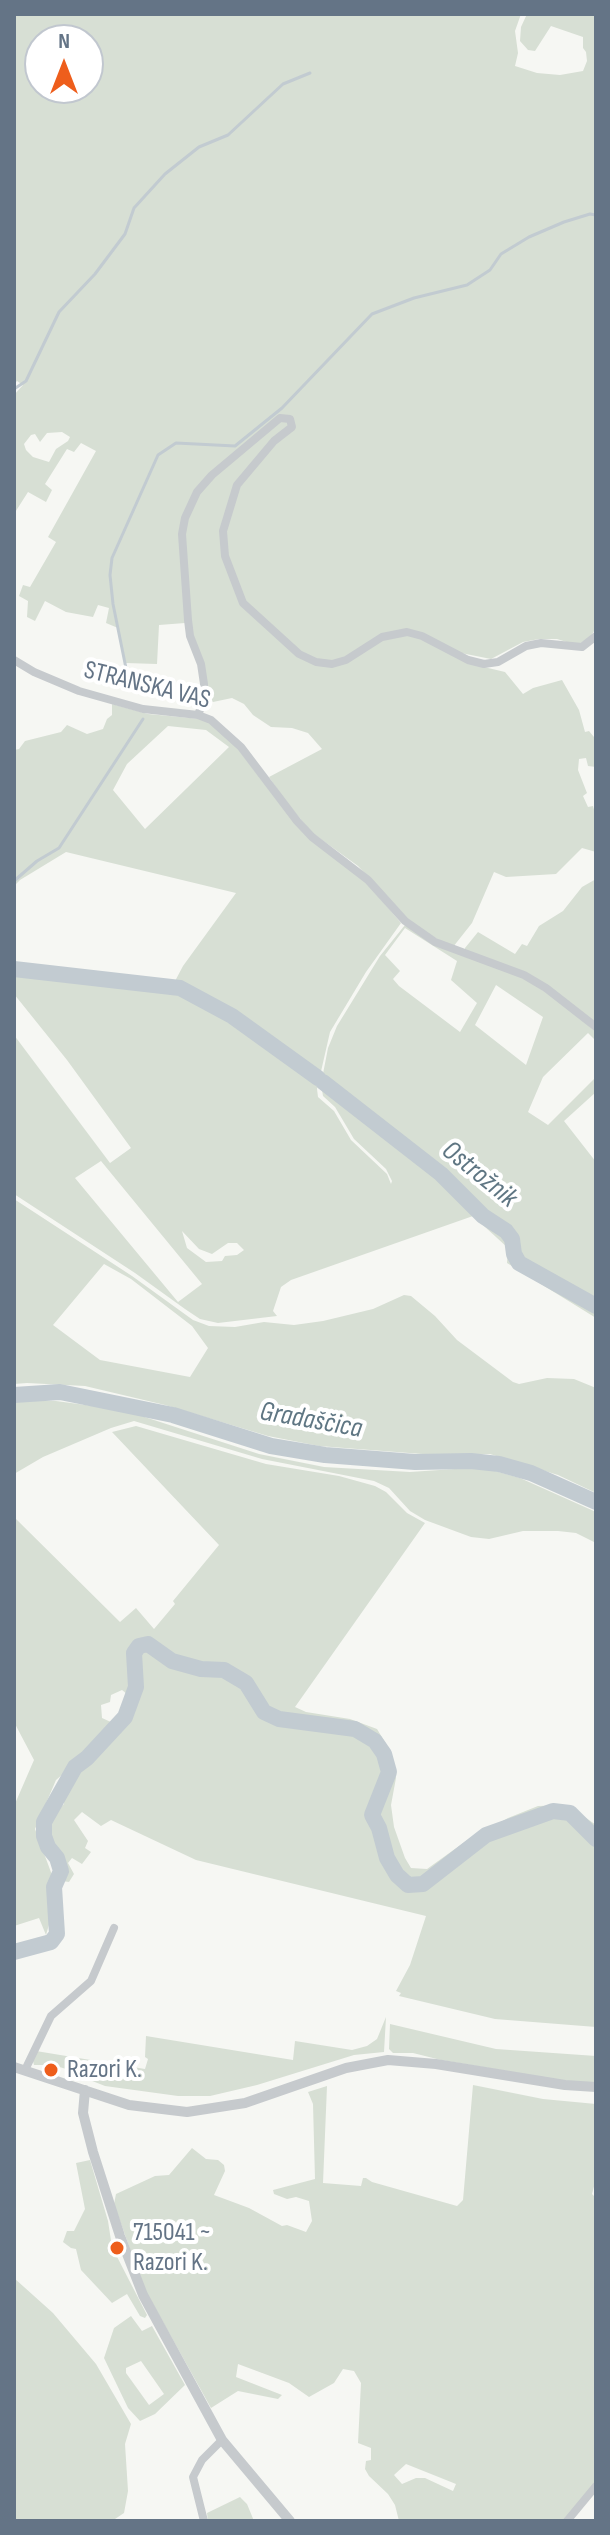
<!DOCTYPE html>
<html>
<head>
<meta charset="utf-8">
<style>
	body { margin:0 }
	#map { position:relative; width:610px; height:2535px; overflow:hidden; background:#f6f7f3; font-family:"Sofia Sans Condensed",sans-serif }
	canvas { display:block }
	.frame { position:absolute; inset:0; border:16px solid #647486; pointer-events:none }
	.north { position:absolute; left:24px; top:24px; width:80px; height:80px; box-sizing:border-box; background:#fff; border:2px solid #c1c7cf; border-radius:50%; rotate:0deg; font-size:22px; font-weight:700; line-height:32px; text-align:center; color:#647486 }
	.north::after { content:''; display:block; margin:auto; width:28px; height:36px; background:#ee5e1c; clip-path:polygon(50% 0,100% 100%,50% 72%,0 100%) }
</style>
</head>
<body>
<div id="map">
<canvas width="610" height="2535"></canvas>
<div class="frame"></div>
<div class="north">N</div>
</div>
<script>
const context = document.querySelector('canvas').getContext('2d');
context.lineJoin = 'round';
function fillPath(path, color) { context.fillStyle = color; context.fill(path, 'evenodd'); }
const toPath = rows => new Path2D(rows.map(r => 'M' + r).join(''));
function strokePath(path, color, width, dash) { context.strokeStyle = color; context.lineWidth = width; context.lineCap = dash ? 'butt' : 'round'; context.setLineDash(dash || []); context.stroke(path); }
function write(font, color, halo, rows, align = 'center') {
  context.font = font + ' "Sofia Sans Condensed",sans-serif'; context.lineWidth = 8; context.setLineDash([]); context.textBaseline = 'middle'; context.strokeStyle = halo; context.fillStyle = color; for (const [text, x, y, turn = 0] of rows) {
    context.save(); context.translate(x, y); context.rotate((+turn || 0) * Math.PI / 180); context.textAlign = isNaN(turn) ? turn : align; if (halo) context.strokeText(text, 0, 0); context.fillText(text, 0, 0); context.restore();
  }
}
const green = toPath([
	[14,14,521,14,515,31,518,53,515,66,537,73,560,75,583,71,587,61,586,52,583,48,583,37,551,26,535,51,528,50,520,41,521,27,527,14,596,14,596,628,589,639,576,645,557,639,539,639,523,642,491,659,461,653,467,663,505,672,523,694,533,688,562,680,579,710,585,732,589,731,594,737,596,730,596,767,588,766,586,758,579,759,578,770,587,793,583,796,588,807,593,806,596,817,596,852,582,848,556,874,506,877,494,872,472,923,453,947,422,931,407,918,358,866,311,832,284,799,269,777,322,749,308,733,292,728,271,727,253,715,244,704,232,698,213,702,204,694,199,665,185,623,159,625,157,664,126,663,118,628,106,623,109,608,98,605,93,617,66,612,45,601,35,621,27,617,28,601,19,596,23,585,30,587,56,542,48,537,96,451,81,443,74,452,67,449,45,484,52,490,46,502,28,492,14,514,14,395,23,385,17,381,14,384],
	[40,40,88,40,88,88,40,88],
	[62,432,70,437,68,441,56,449,49,462,33,457,26,450,24,444,31,435,35,434,40,442,47,433],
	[112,704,148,714,201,719,212,724,236,746,287,813,368,884,401,923,366,972,330,1032,317,1089,318,1097,334,1111,351,1140,387,1174,391,1184,392,1181,386,1169,354,1139,335,1107,323,1096,321,1084,328,1048,337,1026,380,956,405,925,436,946,526,979,562,1003,596,1032,596,1041,588,1033,543,1077,528,1112,548,1125,596,1077,596,1092,564,1121,596,1162,596,1318,507,1263,508,1248,473,1216,291,1280,281,1287,273,1311,277,1316,218,1323,200,1319,185,1309,135,1273,14,1194,14,1035,110,1163,131,1148,67,1060,14,994,14,965,174,983,183,966,236,893,66,852,20,880,14,886,14,750,19,749,25,741,61,732,67,725,87,734,103,729,107,719,112,715],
	[168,726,206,730,229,747,145,829,113,790,127,764],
	[405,928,457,961,451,980,477,1003,460,1032,399,986,393,979,400,971,385,955],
	[496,985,543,1017,526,1065,475,1025],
	[101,1161,202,1284,178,1302,75,1178],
	[182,1231,199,1249,212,1254,228,1243,237,1243,244,1250,237,1255,225,1256,222,1261,206,1262,187,1248],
	[596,879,596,1023,556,992,465,951,465,948,478,932,515,954,522,944,527,946,539,926,563,911,582,887],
	[14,1199,132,1276,193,1320,209,1326,235,1327,264,1322,294,1325,323,1321,373,1309,404,1295,411,1296,435,1316,457,1340,513,1382,519,1384,547,1378,574,1379,596,1388,596,1493,558,1475,490,1454,435,1455,319,1446,268,1436,165,1405,85,1386,27,1383,14,1384],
	[104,1264,131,1279,192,1326,208,1348,190,1377,100,1360,53,1325],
	[24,1400,56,1401,123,1410,259,1454,324,1467,410,1472,469,1468,495,1471,520,1478,596,1512,596,1543,576,1533,558,1531,523,1531,489,1539,471,1537,425,1520,410,1511,389,1488,374,1481,262,1459,134,1421,111,1428,43,1457,14,1474,14,1401],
	[136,1426,266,1464,339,1476,375,1486,386,1492,407,1513,425,1523,295,1707,306,1712,350,1719,377,1729,391,1752,396,1778,391,1805,394,1827,405,1858,411,1868,427,1869,466,1841,508,1818,538,1806,568,1805,596,1825,596,2027,495,2019,399,1996,401,1993,396,1991,410,1965,426,1916,196,1860,111,1820,101,1826,82,1812,74,1820,88,1841,85,1848,91,1852,82,1864,72,1858,68,1863,74,1874,69,1882,62,1881,63,1866,59,1856,52,1849,47,1826,50,1816,64,1804,64,1794,75,1773,71,1767,56,1780,35,1829,52,1875,49,1883,50,1921,46,1935,39,1918,14,1926,14,1806,34,1760,14,1722,14,1517,120,1622,136,1608,154,1629,175,1604,173,1601,219,1545,112,1432],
	[122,1690,127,1694,127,1703,113,1723,102,1718,101,1705,110,1702,111,1695],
	[386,2017,384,2052,354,2055,257,2085,210,2096,178,2096,105,2086,77,2075,76,2072,53,2065,34,2065,33,2061,36,2051,145,2069,148,2059,145,2057,146,2036,293,2060,295,2041,352,2050,367,2046,377,2039],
	[390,2024,496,2049,596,2056,596,2083,572,2082,441,2060,413,2053,393,2053,389,2049],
	[473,2085,543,2099,596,2104,596,2179,592,2194,596,2198,596,2483,563,2521,399,2521,395,2505,388,2494,369,2476,365,2469,366,2461,371,2460,371,2448,358,2443,361,2383,354,2371,343,2369,334,2383,309,2397,289,2383,238,2364,236,2377,282,2395,278,2399,238,2391,211,2408,144,2288,114,2204,116,2194,155,2176,169,2175,192,2148,206,2159,218,2160,224,2165,225,2171,214,2195,249,2208,282,2226,287,2225,306,2232,312,2221,309,2201,296,2197,287,2199,274,2194,273,2190,315,2179,313,2104,308,2092,327,2086,323,2183,361,2186,363,2178,366,2178,372,2182,457,2206,463,2200],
	[406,2464,456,2484,453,2491,425,2478,416,2478,402,2484,394,2475],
	[90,2160,108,2221,112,2247,147,2315,145,2318,140,2316,127,2294,112,2303,81,2270,76,2249,71,2248,63,2242,67,2231,74,2231,85,2209,76,2163],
	[14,2278,53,2313,96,2364,131,2424,125,2444,128,2491,124,2513,112,2521,14,2521],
	[131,2316,142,2331,152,2326,185,2385,155,2414,140,2421,128,2408,104,2358,114,2328],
	[141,2361,164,2394,149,2405,126,2373,126,2368],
	[240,2497,247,2504,254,2521,208,2521,207,2513]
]);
const stream = toPath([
	[14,389,26,381,59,312,95,274,125,234,134,208,165,174,199,147,228,135,283,84,310,73],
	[129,683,113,604,110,575,112,558,158,455,176,443,235,446,282,408,372,314,414,298,467,285,490,270,501,254,529,237,564,222,590,214,596,215],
	[14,881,37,861,59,848,143,719]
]);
const river = toPath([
	[14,969,180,988,232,1016,318,1078],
	[323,1082,441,1174,483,1216,506,1231,512,1239,514,1254,519,1263,596,1306],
	[14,1395,60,1392,173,1415,271,1446,325,1455,415,1462,471,1461,499,1464,531,1473,596,1502],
	[14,1952,51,1942,57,1934,54,1887,61,1871,57,1858,48,1847,44,1836,44,1822,75,1767,87,1758,125,1717,136,1687,134,1653,139,1646,148,1644,172,1661,201,1669,224,1670,246,1683,264,1712,279,1719,355,1729,375,1741,384,1754,389,1772,372,1815,379,1828,387,1858,397,1875,408,1885,423,1884,486,1835,553,1811,570,1813,596,1839]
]);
const minor = toPath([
	[14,660,34,672,79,691,143,709,198,715,211,720,241,747,297,821,312,837,368,880,405,921,435,942,524,975,546,988,596,1027],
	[198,715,204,699,204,684,201,664,190,636,188,620,182,534,185,518,197,492,212,475,280,418,290,419,292,427,274,441,237,485,223,531,225,556,243,603,299,654,316,662,332,664,346,660,382,637,407,632,422,636,468,660,484,664,498,662,526,646,541,643,582,647,596,636],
	[25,2070,51,2016,91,1981,114,1928],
	[204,2521,193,2477,202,2460,222,2440],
	[567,2521,596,2486]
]);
const tertiary = toPath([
	[14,2067,129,2105,187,2112,245,2103,346,2068,388,2060,436,2064,565,2085,596,2087],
	[85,2090,83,2113,93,2152,120,2236,143,2295,222,2440,290,2521]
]);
const markers = [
	[51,2070,8,"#ee5e1c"],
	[117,2248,8,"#ee5e1c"]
];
const streetNames = [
	["STRANSKA VAS",147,686,14]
];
const poiNames = [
	["Razori K.",67,2070],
	["715041 ~",133,2233],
	["Razori K.",133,2263]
];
const waterNames = [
	["Ostrožnik",479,1175,39],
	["Gradaščica",311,1421,10]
];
fillPath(green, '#d7dfd4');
strokePath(stream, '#c2cbd1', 3);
strokePath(river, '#c2cbd1', 16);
strokePath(minor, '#c6cacd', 8);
strokePath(tertiary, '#c6cacd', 10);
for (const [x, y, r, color] of markers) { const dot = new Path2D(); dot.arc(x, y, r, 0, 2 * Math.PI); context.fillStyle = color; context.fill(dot); strokePath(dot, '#fff', 3); }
write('26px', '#647486', '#fff', streetNames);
write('26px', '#647486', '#fff', poiNames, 'left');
write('italic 28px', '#5f7683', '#fff', waterNames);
</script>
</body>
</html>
